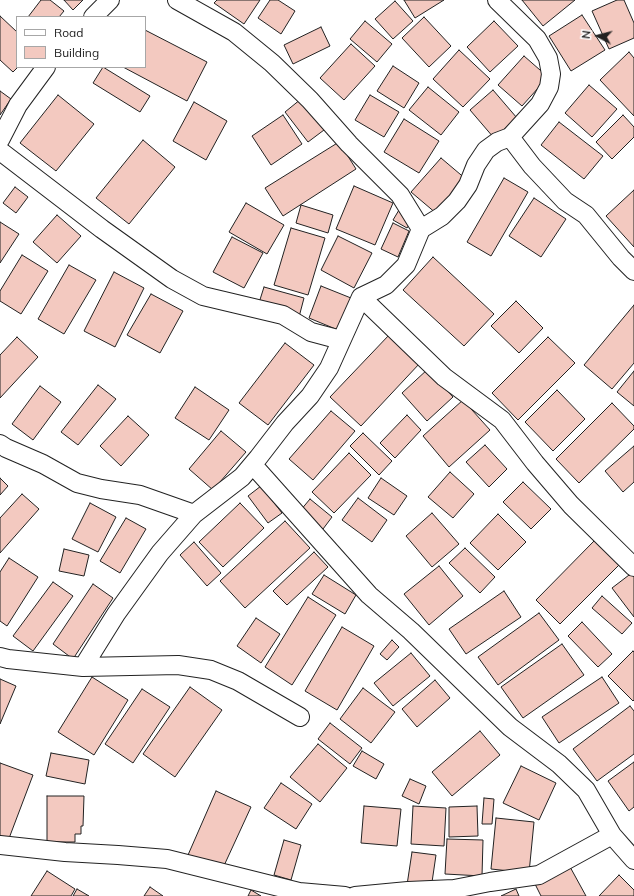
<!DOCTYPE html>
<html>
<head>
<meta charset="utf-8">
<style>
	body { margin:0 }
	#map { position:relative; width:634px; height:896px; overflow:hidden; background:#fff; font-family:Mulish,sans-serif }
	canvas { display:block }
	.legend { position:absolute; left:16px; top:16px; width:130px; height:52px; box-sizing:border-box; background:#fff; border:1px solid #a7a7a7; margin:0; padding:5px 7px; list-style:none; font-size:12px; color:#222 }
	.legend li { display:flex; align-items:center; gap:8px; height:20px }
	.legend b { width:20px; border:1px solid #a7a7a7 }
	.north { position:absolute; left:578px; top:16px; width:40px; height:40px; -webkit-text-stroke:3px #fff; paint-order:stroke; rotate:277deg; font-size:11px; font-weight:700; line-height:16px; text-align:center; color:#222 }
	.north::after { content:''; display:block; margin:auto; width:14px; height:18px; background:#222; clip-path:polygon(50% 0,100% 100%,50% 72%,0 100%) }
</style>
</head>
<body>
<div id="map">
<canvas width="634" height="896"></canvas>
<ul class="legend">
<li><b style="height:5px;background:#fff"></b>Road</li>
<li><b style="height:11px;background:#f3c9c0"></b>Building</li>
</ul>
<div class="north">N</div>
</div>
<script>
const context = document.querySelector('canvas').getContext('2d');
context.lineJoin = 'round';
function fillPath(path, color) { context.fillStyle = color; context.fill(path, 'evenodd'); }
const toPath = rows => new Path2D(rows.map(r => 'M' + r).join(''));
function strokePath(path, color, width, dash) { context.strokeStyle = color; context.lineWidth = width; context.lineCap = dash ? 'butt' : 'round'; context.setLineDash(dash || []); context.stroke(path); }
const building = toPath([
	[41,0,50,0,64,11,59,17,28,17,41,0],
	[64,0,83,0,73,10,64,0],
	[217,0,260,0,244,24,214,3,217,0],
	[270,0,278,0,295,11,281,34,258,18,270,0],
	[404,0,444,0,415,18,404,0],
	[522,0,575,0,543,26,522,0],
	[617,0,624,0,634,23,634,38,609,49,592,11,617,0],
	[395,1,413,21,393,39,375,19,395,1],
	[582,15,605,50,571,71,549,36,582,15],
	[0,16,17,32,18,67,13,72,0,60,0,16],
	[424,17,451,46,429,67,402,38,424,17],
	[365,21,392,44,377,62,350,39,365,21],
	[494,21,518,46,490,72,467,47,494,21],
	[321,27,330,46,293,64,284,45,321,27],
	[145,30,207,62,187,101,123,67,145,67,145,30],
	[351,44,375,66,344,100,320,78,351,44],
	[459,50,490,79,463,107,433,79,459,50],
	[629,52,634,58,634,116,600,80,629,52],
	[524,56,548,77,522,106,498,85,524,56],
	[393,66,419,83,404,108,377,91,393,66],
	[103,67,150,96,140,112,93,83,103,67],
	[589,85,617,109,592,137,565,113,589,85],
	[428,87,459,112,441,135,409,110,428,87],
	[493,90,517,118,494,138,470,110,493,90],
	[0,91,11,99,0,115,0,91],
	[58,95,94,124,56,171,20,143,58,95],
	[370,95,399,112,384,137,355,120,370,95],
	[301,99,324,130,308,142,285,112,301,99],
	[194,102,227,121,206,160,173,141,194,102],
	[283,115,302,144,271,165,252,136,283,115],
	[623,115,634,127,634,137,612,159,596,142,623,115],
	[404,119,439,141,419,173,384,152,404,119],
	[559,122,603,156,584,179,541,145,559,122],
	[143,140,175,167,129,224,96,198,143,140],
	[339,142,356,169,283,216,265,188,339,142],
	[441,158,467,180,437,214,411,192,441,158],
	[504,178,528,192,491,256,467,242,504,178],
	[354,186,393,203,375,245,336,229,354,186],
	[15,187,28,197,16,213,3,203,15,187],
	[634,190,634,247,606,216,634,190],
	[534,198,566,219,541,257,509,236,534,198],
	[246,203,284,225,267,254,229,232,246,203],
	[301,205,333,215,328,233,296,223,301,205],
	[399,210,413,219,407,228,393,220,399,210],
	[57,215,81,236,57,263,33,242,57,215],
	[0,222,19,234,0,263,0,222],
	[393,223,409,231,398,257,381,249,393,223],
	[291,228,325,238,308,295,274,285,291,228],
	[338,236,372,253,354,288,321,270,338,236],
	[232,237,263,253,244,288,213,272,232,237],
	[22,255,48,271,21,314,0,301,0,291,22,255],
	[433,257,494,314,464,346,403,290,433,257],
	[69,265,96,280,64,334,38,319,69,265],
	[114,272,144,288,115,347,84,331,114,272],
	[321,286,351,298,338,330,309,318,321,286],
	[264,287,304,298,299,317,258,306,264,287],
	[151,294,183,311,160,353,127,335,151,294],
	[516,301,543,328,519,353,491,326,516,301],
	[634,305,634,363,612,389,584,365,634,305],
	[390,334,420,363,361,426,330,397,390,334],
	[17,337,38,357,0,398,0,355,17,337],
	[548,337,575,363,518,420,492,393,548,337],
	[285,343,314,365,268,425,239,403,285,343],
	[428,369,453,397,427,421,402,393,428,369],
	[634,371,634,406,617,392,634,371],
	[98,385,116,399,78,445,61,432,98,385],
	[40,386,61,402,33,440,12,424,40,386],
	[195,387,229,410,209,440,175,418,195,387],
	[557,390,585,419,553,451,525,422,557,390],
	[463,400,490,430,449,467,423,436,463,400],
	[612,403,634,426,634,429,579,483,556,459,612,403],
	[331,411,355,431,313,480,289,459,331,411],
	[407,415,421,430,395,458,380,443,407,415],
	[128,416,149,435,121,466,100,446,128,416],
	[221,431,246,452,213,490,189,469,221,431],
	[363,433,392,461,379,475,350,446,363,433],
	[485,445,507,469,489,487,466,462,485,445],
	[634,446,634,482,623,492,605,471,634,446],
	[349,453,371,475,334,513,312,492,349,453],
	[450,472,474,494,453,518,428,497,450,472],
	[0,478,8,486,0,495,0,478],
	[381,478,407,496,394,515,368,498,381,478],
	[523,482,551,509,531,529,503,502,523,482],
	[261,486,282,513,268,523,248,496,261,486],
	[22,494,39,509,0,553,0,518,22,494],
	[358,498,387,520,372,542,342,520,358,498],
	[310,499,332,517,323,529,300,511,310,499],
	[90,503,116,517,98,552,72,539,90,503],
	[240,503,264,528,223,567,199,542,240,503],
	[432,513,459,544,432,567,406,536,432,513],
	[498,514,526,542,498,570,470,543,498,514],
	[126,518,146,529,120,573,100,561,126,518],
	[285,521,310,548,245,608,220,581,285,521],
	[595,540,619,565,560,624,536,600,595,540],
	[194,542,221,573,207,586,180,555,194,542],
	[465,548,495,577,480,593,449,563,465,548],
	[64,549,89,555,84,576,59,571,64,549],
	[314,552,328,567,287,605,273,591,314,552],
	[9,558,38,577,7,626,0,621,0,572,9,558],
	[439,566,463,596,429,625,404,594,439,566],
	[633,572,634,573,634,617,612,588,633,572],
	[324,575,356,595,345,614,312,594,324,575],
	[53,582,73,596,33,651,13,636,53,582],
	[93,584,113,598,73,659,53,644,93,584],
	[504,591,521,617,466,654,449,629,504,591],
	[602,596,632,623,622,634,592,608,602,596],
	[308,597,336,615,292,685,265,667,308,597],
	[539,613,559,640,498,685,478,657,539,613],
	[256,618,280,634,261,663,237,646,256,618],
	[582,622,612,654,598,667,568,636,582,622],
	[342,627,374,646,337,710,305,691,342,627],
	[392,640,399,647,387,660,380,654,392,640],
	[562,644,584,675,523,718,501,687,562,644],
	[633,651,634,652,634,700,633,701,608,676,633,651],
	[411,653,430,676,393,706,374,683,411,653],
	[92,677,128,700,94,755,58,732,92,677],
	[602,677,619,703,559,743,542,717,602,677],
	[0,679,16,686,0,724,0,679],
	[435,680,450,698,417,727,402,709,435,680],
	[190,687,222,710,175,777,143,754,190,687],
	[363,688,395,712,371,743,340,719,363,688],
	[142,689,170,707,133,763,105,744,142,689],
	[630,706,634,711,634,754,597,781,573,749,630,706],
	[330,723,362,748,350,764,318,739,330,723],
	[480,731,500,755,452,796,432,772,480,731],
	[318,744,347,768,320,802,290,777,318,744],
	[362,751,384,764,376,779,353,766,362,751],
	[51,753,89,760,85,784,46,776,51,753],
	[634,762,634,807,629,811,608,781,634,762],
	[0,763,33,775,8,841,0,838,0,763],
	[521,766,556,783,539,820,503,803,521,766],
	[410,779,426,786,419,804,402,796,410,779],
	[281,783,312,804,296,829,264,808,281,783],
	[216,791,251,807,222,870,188,855,216,791],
	[47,796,84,796,83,826,81,826,81,834,75,834,75,842,47,842,47,796],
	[484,798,494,799,492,824,482,824,484,798],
	[364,806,401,809,397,846,361,843,364,806],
	[413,806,446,808,444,846,411,844,413,806],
	[477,806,478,836,449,837,449,807,477,806],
	[496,818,534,822,529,873,491,869,496,818],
	[447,839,483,840,482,876,445,874,447,839],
	[284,840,301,845,291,880,274,875,284,840],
	[412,852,436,855,431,889,407,885,412,852],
	[569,865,586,896,541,896,535,884,569,865],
	[47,871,75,889,71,896,31,896,47,871],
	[619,875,634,890,634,896,599,896,619,875],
	[150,887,163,896,144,896,150,887],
	[77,889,89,896,73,896,77,889],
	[516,889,519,896,501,896,516,889],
	[251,890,261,896,248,896,251,890]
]);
const street = toPath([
	[177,0,234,32,272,63,310,100,349,144,400,195,421,229],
	[93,17,110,0],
	[510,137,532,166,565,201,586,215,621,258,634,271],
	[0,140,18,105,46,67],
	[0,151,102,229,172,279,203,296,283,315,311,332,341,340],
	[361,297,444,377,502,420,535,463,571,505,634,567],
	[0,444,6,448,43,464,77,483,101,489,140,495,194,514],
	[253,465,369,595,411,631,510,727,559,764,586,790,612,835,634,860],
	[0,657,8,659,83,667,178,665,211,670,238,681,300,717],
	[83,667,116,614,160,553,194,514,242,477,258,458,285,423,310,396,329,368,361,297,386,285,406,265,421,229,442,216,457,201,468,185,476,165,486,150,497,142,510,137,540,104,549,87,551,74,548,58,537,39,497,0],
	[0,845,65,852,118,855,167,859,299,892,345,896],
	[355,896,408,891,454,889,490,882,539,875,612,835]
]);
fillPath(building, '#f3c9c0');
strokePath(building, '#222', 1);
strokePath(street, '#222', 20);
strokePath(street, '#fff', 18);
</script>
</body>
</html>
